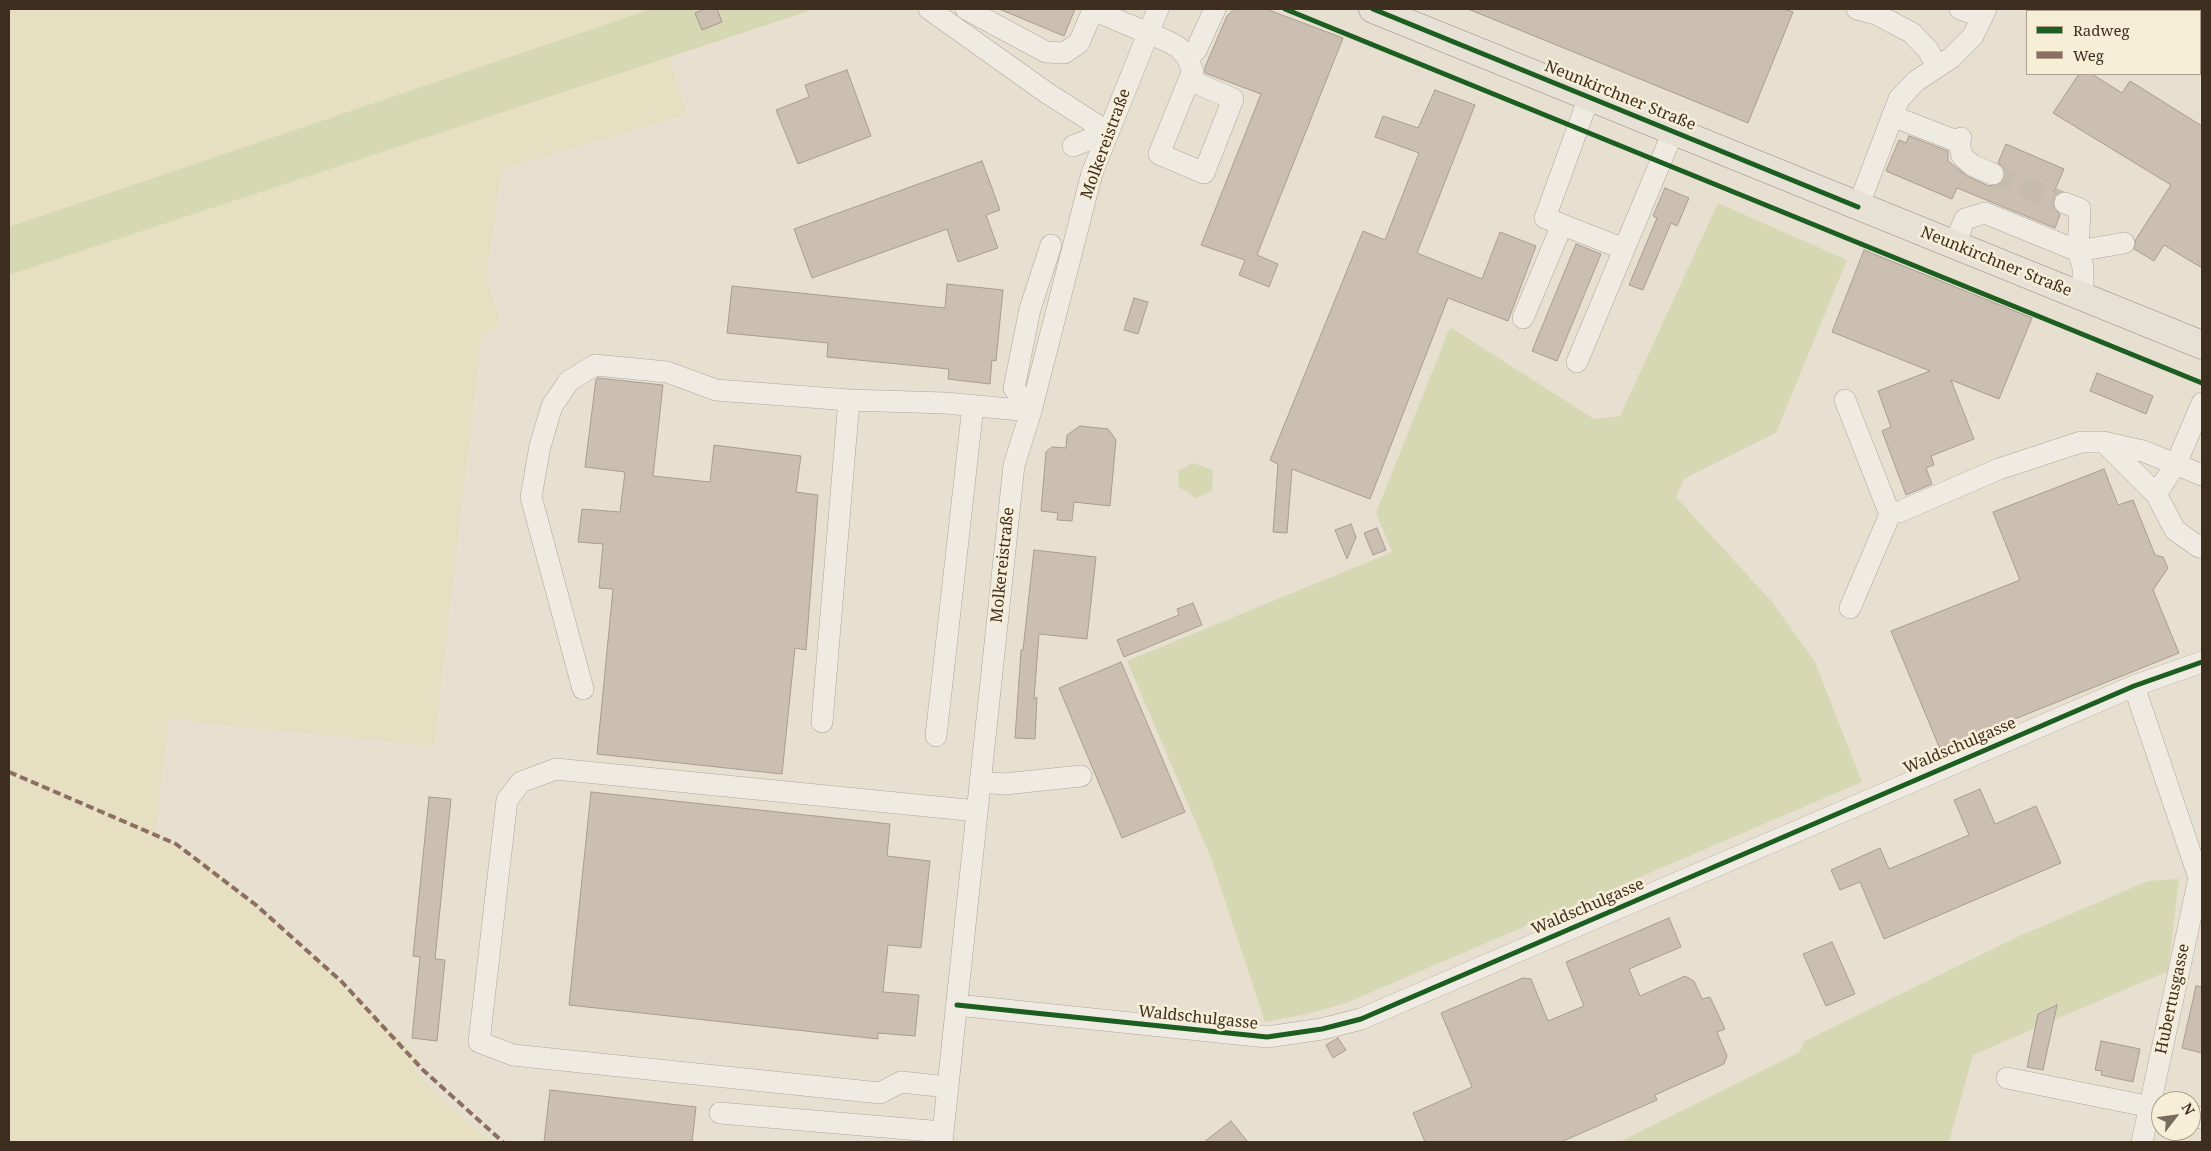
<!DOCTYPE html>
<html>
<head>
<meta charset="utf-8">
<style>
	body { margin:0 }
	#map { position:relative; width:2211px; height:1151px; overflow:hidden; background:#e7e0d1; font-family:"Noto Serif",serif }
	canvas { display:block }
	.frame { position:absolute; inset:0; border:10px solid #3d2e20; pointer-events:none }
	.legend { position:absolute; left:2026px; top:10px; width:175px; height:65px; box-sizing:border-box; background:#f7eed8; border:1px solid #ada18e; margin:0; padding:6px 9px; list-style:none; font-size:15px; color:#3d2e20 }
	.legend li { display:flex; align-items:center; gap:10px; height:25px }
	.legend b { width:25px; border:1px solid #ada18e }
	.north { position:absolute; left:2151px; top:1091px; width:50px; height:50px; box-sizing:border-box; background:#f7eed8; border:1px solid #ada18e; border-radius:50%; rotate:60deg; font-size:14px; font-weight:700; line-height:20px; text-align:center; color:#3d2e20 }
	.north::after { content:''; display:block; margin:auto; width:18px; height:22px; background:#786c5e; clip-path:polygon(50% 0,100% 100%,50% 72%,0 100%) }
</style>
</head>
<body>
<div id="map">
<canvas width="2211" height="1151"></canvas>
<div class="frame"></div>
<ul class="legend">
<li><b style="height:6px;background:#1b5e20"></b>Radweg</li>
<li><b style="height:6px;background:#8d6e63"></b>Weg</li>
</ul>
<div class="north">N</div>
</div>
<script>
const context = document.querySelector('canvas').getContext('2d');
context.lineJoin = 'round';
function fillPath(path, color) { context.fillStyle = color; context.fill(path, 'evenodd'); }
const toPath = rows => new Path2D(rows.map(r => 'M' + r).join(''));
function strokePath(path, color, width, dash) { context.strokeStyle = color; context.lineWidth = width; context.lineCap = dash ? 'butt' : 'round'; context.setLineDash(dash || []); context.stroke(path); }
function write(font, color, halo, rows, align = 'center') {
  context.font = font + ' "Noto Serif",serif'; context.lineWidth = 5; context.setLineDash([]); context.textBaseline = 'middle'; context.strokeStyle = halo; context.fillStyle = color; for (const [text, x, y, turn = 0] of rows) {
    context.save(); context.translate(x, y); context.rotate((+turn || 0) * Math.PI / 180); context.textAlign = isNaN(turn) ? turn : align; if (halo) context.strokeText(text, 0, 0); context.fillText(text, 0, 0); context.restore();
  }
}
const farmland = toPath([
	[9,9,651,9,9,227],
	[669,57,687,114,502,169,486,278,501,323,481,339,434,746,168,719,156,832,213,867,310,952,420,1058,413,1069,449,1106,492,1142,9,1142,9,275]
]);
const green = toPath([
	[651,9,815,9,9,275,9,227],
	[1718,203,1847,260,1776,433,1684,479,1676,497,1773,603,1815,662,1862,782,1346,1003,1307,1014,1265,1022,1211,858,1127,661,1392,552,1376,513,1450,327,1594,419,1620,416],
	[1193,463,1213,470,1212,491,1196,498,1179,487,1178,471],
	[2179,879,2168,971,1973,1055,1949,1142,1619,1142,1800,1052,1803,1042,2015,938,2148,881]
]);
const building = toPath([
	[705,9,717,9,722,22,702,30,695,13,705,9],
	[999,9,1075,9,1064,36,999,9],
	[1234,9,1266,9,1343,38,1257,255,1278,264,1269,287,1239,275,1245,260,1201,245,1261,94,1205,73,1205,67,1227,16,1234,9],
	[1468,9,1784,9,1793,12,1748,123,1468,9],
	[847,70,871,136,798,164,776,110,809,97,805,85,847,70],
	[2079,74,2092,74,2122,93,2130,81,2202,126,2202,268,2164,245,2154,261,2134,249,2136,239,2171,185,2053,113,2079,74],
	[1435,90,1475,105,1417,253,1482,279,1500,232,1536,246,1508,321,1448,298,1370,499,1292,469,1287,533,1273,532,1278,464,1270,460,1363,231,1385,240,1419,153,1375,137,1383,116,1418,128,1435,90],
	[1909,136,1948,151,1948,161,1967,176,1989,186,2000,184,2005,178,2003,167,1998,163,2006,144,2064,169,2054,192,2057,193,2053,199,2053,205,2060,215,2055,228,1957,188,1952,199,1886,171,1899,140,1906,143,1909,136],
	[982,161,1000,210,986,215,998,248,958,262,947,229,812,278,794,229,982,161],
	[1665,188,1689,198,1677,226,1671,223,1643,290,1629,285,1657,218,1653,216,1665,188],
	[1576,244,1601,254,1557,361,1532,351,1576,244],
	[1864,250,2032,318,1999,399,1951,380,1974,439,1931,456,1934,465,1926,468,1932,484,1906,495,1882,431,1891,427,1878,391,1930,371,1832,332,1864,250],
	[947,284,1003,290,996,361,992,360,990,384,948,379,949,369,827,357,828,343,727,333,732,286,945,308,947,284],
	[1134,298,1148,302,1138,334,1124,330,1134,298],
	[2097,373,2153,396,2146,414,2090,391,2097,373],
	[598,378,663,385,653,476,710,482,714,445,801,456,796,492,818,495,806,650,795,648,782,774,597,754,613,589,599,588,603,544,578,542,582,509,620,512,625,472,585,467,596,379,598,378],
	[1080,426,1108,429,1116,440,1110,506,1074,502,1072,521,1057,520,1058,513,1041,511,1046,452,1052,447,1066,448,1067,435,1080,426],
	[2104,469,2118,505,2133,500,2155,555,2163,557,2168,568,2153,590,2179,653,1940,749,1891,631,2020,580,1993,512,2104,469],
	[1351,524,1356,537,1347,559,1335,530,1351,524],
	[1377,528,1386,550,1373,555,1364,533,1377,528],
	[1034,550,1096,557,1087,639,1039,634,1034,699,1037,697,1035,739,1015,738,1021,650,1023,650,1034,550],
	[1193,603,1202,625,1124,657,1117,640,1179,615,1177,609,1193,603],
	[1121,662,1185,812,1122,838,1059,688,1121,662],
	[1980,789,1995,824,2036,806,2061,863,1884,939,1860,882,1840,890,1831,870,1880,848,1889,869,1969,835,1954,800,1980,789],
	[591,792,890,824,887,856,930,861,921,948,888,945,883,992,919,995,915,1036,878,1033,878,1039,569,1005,591,792],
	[429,797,451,799,435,959,445,960,437,1041,412,1038,420,957,413,956,429,797],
	[1669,918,1681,947,1629,969,1640,996,1685,976,1694,981,1702,999,1710,997,1725,1029,1717,1032,1727,1056,1724,1064,1655,1095,1657,1100,1561,1142,1425,1142,1413,1113,1472,1087,1441,1013,1523,978,1531,979,1548,1021,1584,1006,1566,962,1669,918],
	[1832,942,1855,994,1826,1006,1803,954,1832,942],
	[2196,986,2202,987,2202,1053,2182,1048,2196,986],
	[2057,1005,2043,1070,2027,1067,2038,1014,2057,1005],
	[1338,1038,1346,1050,1333,1058,1326,1045,1338,1038],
	[2101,1041,2140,1049,2133,1082,2101,1075,2102,1071,2095,1070,2101,1041],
	[550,1090,696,1107,692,1142,544,1142,550,1090],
	[1231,1121,1248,1142,1204,1142,1231,1121]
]);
const minorTunnel = toPath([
	[1993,174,2065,203]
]);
const minor = toPath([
	[929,9,1047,93,1108,132],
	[966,9,1046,52,1064,53,1079,43,1093,10],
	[1094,9,1093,10,1167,41,1178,47,1187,57,1193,72,1189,80,1159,154,1204,173,1233,99,1189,80],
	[1857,9,1876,14,1912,33,1928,50,1937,66],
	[1960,9,1982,17],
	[1187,57,1196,50,1215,9],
	[1589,97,1545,218,1624,249],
	[1892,116,1959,142,1961,138],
	[1959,142,1962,156,1972,165,1993,174],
	[1073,146,1108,132],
	[2065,203,2080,209,2078,251,2124,243],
	[1858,207,1899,99,1916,81,1951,58,1973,36,1986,9],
	[1954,245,1965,219,1985,213,2078,251,2083,267,2083,296],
	[1523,318,1562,225],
	[1577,362,1673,132],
	[1845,400,1887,507,1891,512,1899,512,1999,469,2081,442,2103,442,2143,451,2202,475],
	[1031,411,1014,388,1030,309,1051,245],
	[2104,442,2156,494,2175,530,2199,547,2202,545],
	[2156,494,2176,464,2202,403],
	[1850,608,1891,512],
	[2134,686,2199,878,2142,1142],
	[583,689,531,497,540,446,552,406,569,381,595,365,667,372,716,390,849,400,945,403,1031,411],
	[822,722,849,400],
	[936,736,973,406],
	[981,782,1004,784,1081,776],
	[957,1005,1267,1037,1322,1029,1361,1019,2134,686,2202,662],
	[2007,1078,2161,1109],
	[948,1087,901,1082,880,1093,513,1055,479,1042,507,800,521,782,556,769,977,811],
	[720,1113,943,1132],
	[2191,1116,2202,1118],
	[942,1142,1014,465,1031,411,1092,173,1158,9]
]);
const major = toPath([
	[1373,9,2202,345]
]);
const quiet = toPath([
	[9,772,176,844,256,905,342,982,423,1070,503,1142]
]);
const cycleway = toPath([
	[1285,9,2202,383],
	[1373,9,1858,207],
	[957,1005,1267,1037,1322,1029,1361,1019,2134,686,2202,662]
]);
const streetNames = [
	["Neunkirchner Straße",1620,96,22],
	["Molkereistraße",1106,144,-70],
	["Neunkirchner Straße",1996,262,22],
	["Molkereistraße",1003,565,-84],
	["Waldschulgasse",1960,746,-23],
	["Waldschulgasse",1588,907,-23],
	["Hubertusgasse",2173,999,-78],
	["Waldschulgasse",1198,1018,6]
];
fillPath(farmland, '#e6dfc2');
fillPath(green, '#d6d7b3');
fillPath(building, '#cbbfb2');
strokePath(building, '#a89c90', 1);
strokePath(minorTunnel, '#c5bcae', 21, [21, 11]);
strokePath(minor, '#ada599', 22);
strokePath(major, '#928b80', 29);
strokePath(minor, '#efebe3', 21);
strokePath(major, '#e6e1d4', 28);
strokePath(quiet, '#8d6e63', 4, [8, 4]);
strokePath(cycleway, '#1b5e20', 5);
write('16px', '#3d2e20', '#f7eed8', streetNames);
</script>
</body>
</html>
